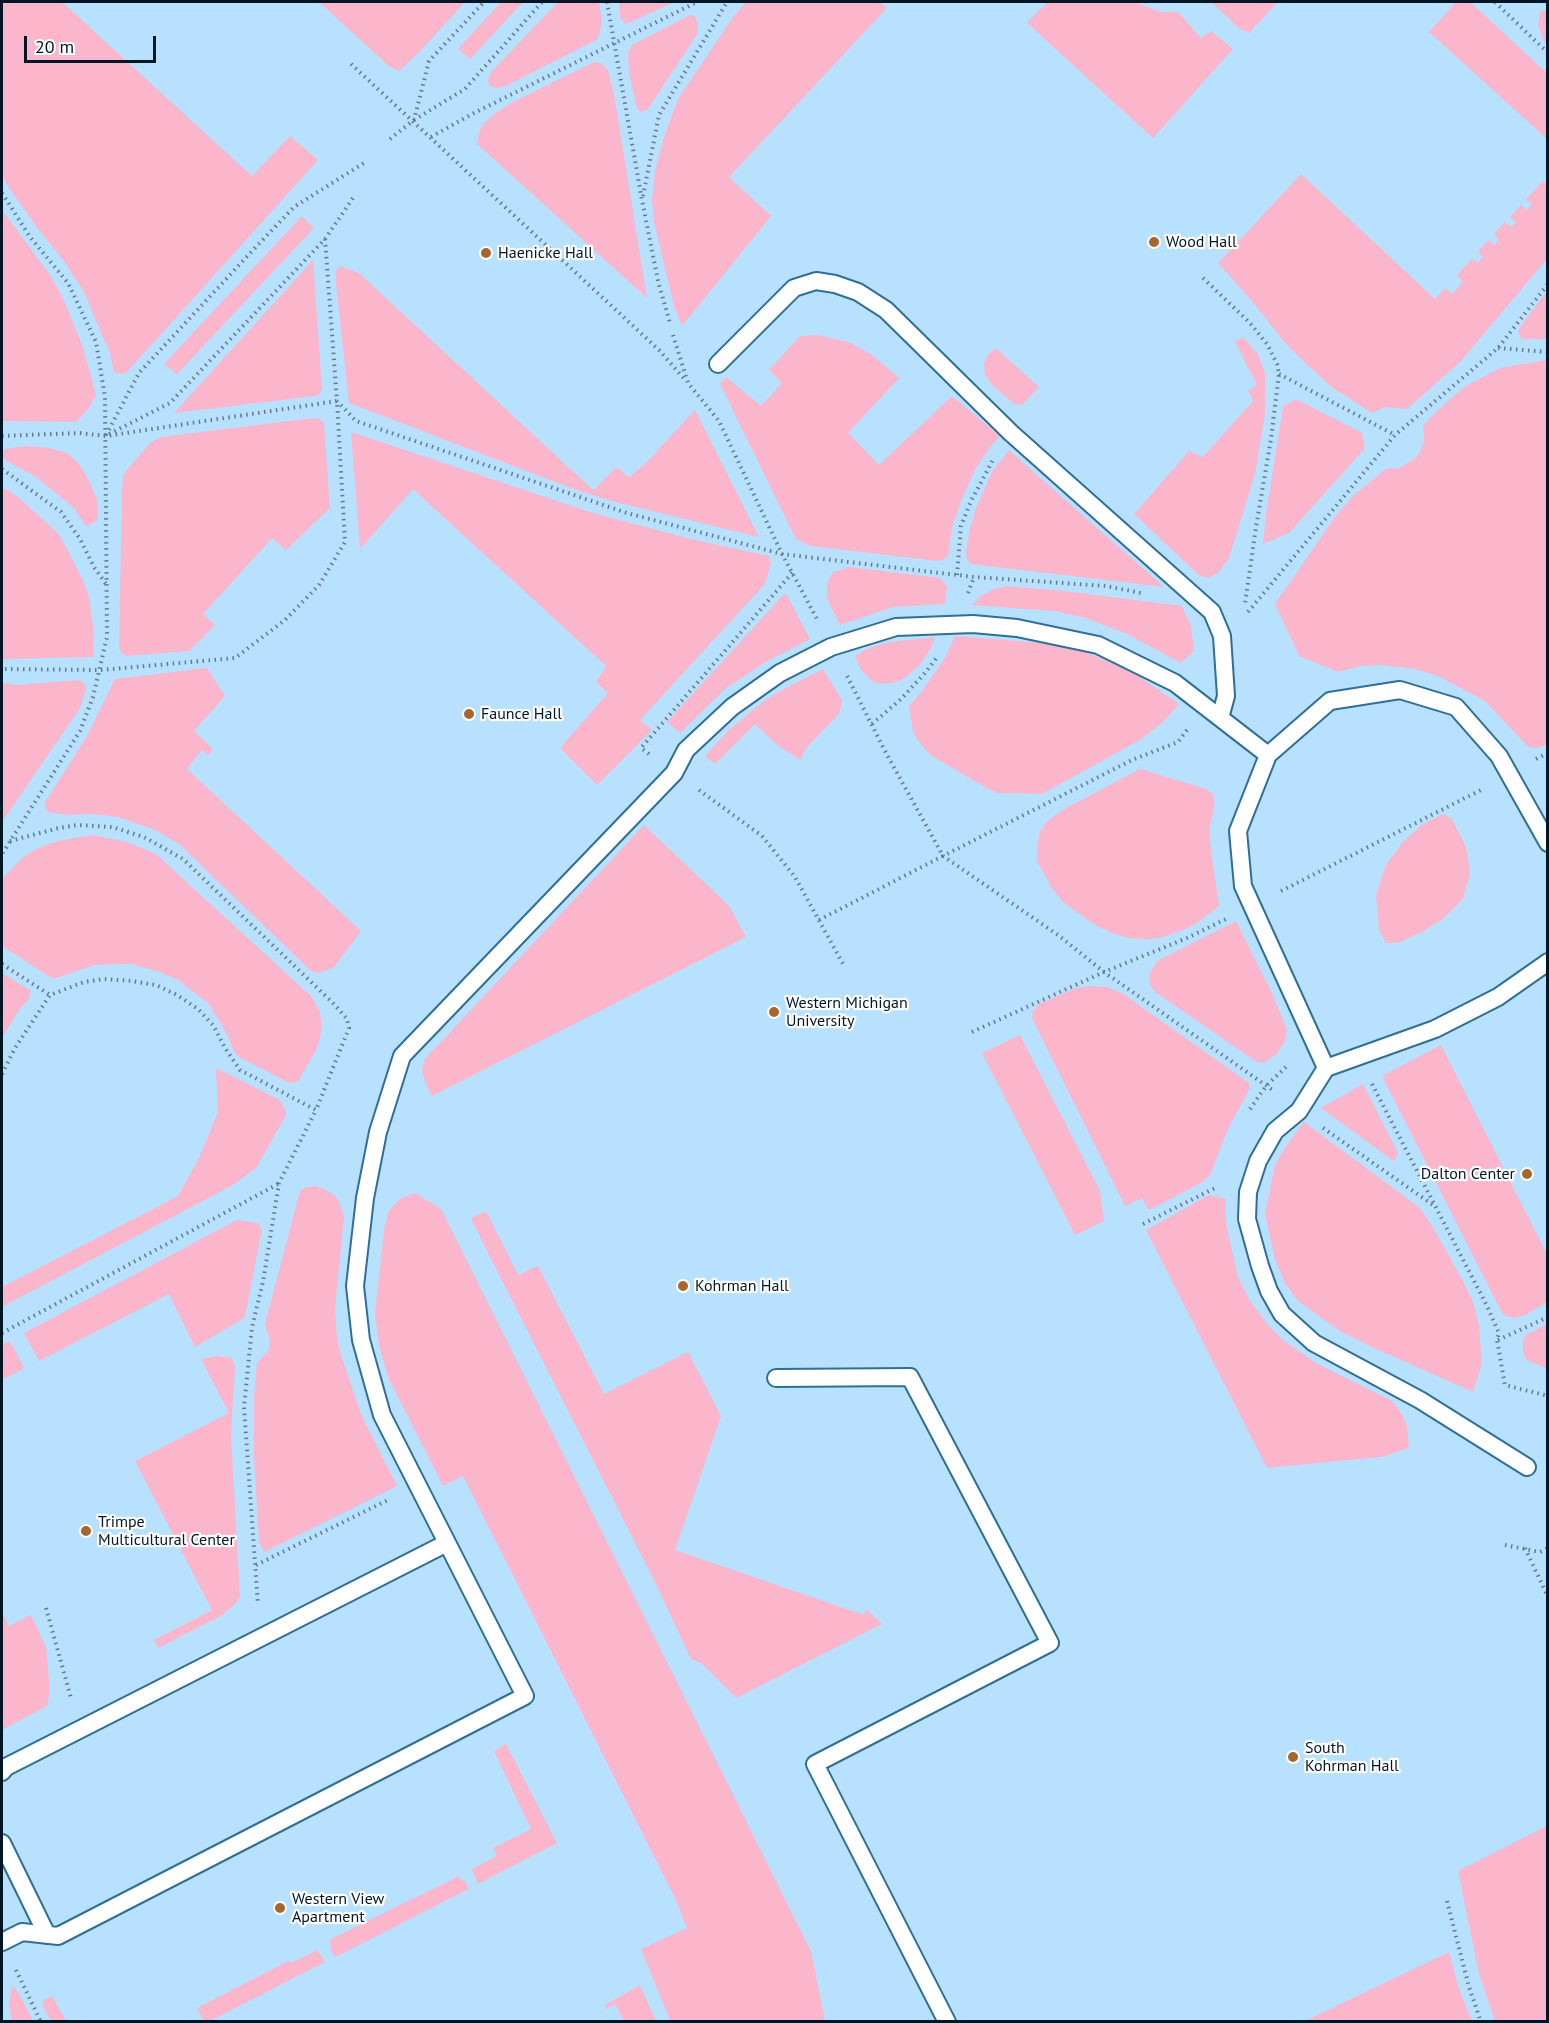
<!DOCTYPE html>
<html>
<head>
<meta charset="utf-8">
<style>
	body { margin:0 }
	#map { position:relative; width:1549px; height:2023px; overflow:hidden; background:#d0e9fa; font-family:"PT Sans",sans-serif }
	canvas { display:block }
	.frame { position:absolute; inset:0; border:3px solid #001625; pointer-events:none }
	.scale { position:absolute; left:24px; top:36px; width:132px; height:27px; box-sizing:border-box; border:3px solid #001625; border-top:0; padding-left:8px; font-size:18px; line-height:21px; white-space:nowrap; color:#001625; -webkit-text-stroke:4px #fff; paint-order:stroke }
</style>
</head>
<body>
<div id="map">
<canvas width="1549" height="2023"></canvas>
<div class="frame"></div>
<div class="scale">20 m</div>
</div>
<script>
const context = document.querySelector('canvas').getContext('2d');
context.lineJoin = 'round';
function fillPath(path, color) { context.fillStyle = color; context.fill(path, 'evenodd'); }
const toPath = rows => new Path2D(rows.map(r => 'M' + r).join(''));
function strokePath(path, color, width, dash) { context.strokeStyle = color; context.lineWidth = width; context.lineCap = dash ? 'butt' : 'round'; context.setLineDash(dash || []); context.stroke(path); }
function write(font, color, halo, rows, align = 'center') {
  context.font = font + ' "PT Sans",sans-serif'; context.lineWidth = 4.5; context.setLineDash([]); context.textBaseline = 'middle'; context.strokeStyle = halo; context.fillStyle = color; for (const [text, x, y, turn = 0] of rows) {
    context.save(); context.translate(x, y); context.rotate((+turn || 0) * Math.PI / 180); context.textAlign = isNaN(turn) ? turn : align; if (halo) context.strokeText(text, 0, 0); context.fillText(text, 0, 0); context.restore();
  }
}
const built = toPath([
	[2,2,1547,2,1547,2021,2,2021]
]);
const green = toPath([
	[2,2,62,2,252,176,290,136,318,160,126,373,114,373,110,353,84,292,64,261,38,229,7,185,2,173],
	[319,2,465,2,423,48,399,71,390,67],
	[501,2,523,2,470,59,458,49],
	[558,2,599,2,602,23,598,39,506,86,497,88,489,86,488,80,491,72],
	[619,2,675,2,626,24,620,17],
	[746,2,880,2,887,8,729,177,771,216,682,326,674,306,654,222,652,200,655,171,664,137,678,99,733,17],
	[1047,2,1135,2,1161,12,1178,12,1201,38,1211,31,1233,49,1153,138,1027,23],
	[1211,2,1278,2,1249,33,1239,28],
	[1456,2,1470,2,1547,73,1547,139,1429,32],
	[1541,10,1547,12,1547,46,1543,39,1538,24],
	[690,15,694,15,698,23,698,33,648,109,642,112,637,109,629,72,628,53,632,45],
	[594,62,601,63,608,70,614,94,647,298,477,144,479,132,484,123,494,114,513,102],
	[1301,174,1435,299,1445,288,1452,294,1463,282,1457,275,1472,259,1478,263,1483,257,1478,251,1489,240,1494,245,1499,240,1494,234,1505,222,1511,227,1516,222,1510,217,1521,205,1527,210,1532,204,1526,199,1543,181,1547,185,1547,259,1460,362,1407,409,1385,407,1372,413,1333,388,1304,362,1286,344,1251,300,1218,263],
	[2,210,50,275,63,298,82,345,96,395,89,408,76,422,2,421],
	[302,216,314,228,177,374,164,364],
	[313,260,322,389,320,394,315,396,174,413],
	[339,266,359,273,592,489,595,489,616,467,629,477,645,464,695,410,759,537,611,501,571,488,349,403,335,274],
	[1547,291,1547,339,1522,339,1518,332,1520,327],
	[818,335,851,343,872,355,899,378,848,433,879,465,952,396,1000,436,990,447,975,470,961,501,952,528,948,555,945,559,938,561,811,546,796,539,720,384,726,377,761,406,782,383,769,370,800,336],
	[1243,337,1258,354,1265,373,1265,413,1255,474,1229,558,1218,573,1208,578,1200,576,1134,514,1189,451,1203,457,1253,401,1248,390,1257,385,1235,342],
	[996,348,1039,387,1022,405,1014,404,991,384,985,374,984,365,987,356],
	[1547,360,1548,744,1538,748,1528,747,1485,701,1438,676,1415,669,1381,665,1360,666,1338,672,1299,656,1275,604,1335,517,1354,495,1387,468,1395,469,1401,467,1416,458,1421,450,1424,440,1423,425,1449,400,1466,386,1500,368],
	[1294,400,1298,400,1362,433,1365,448,1289,533,1263,544,1266,514,1283,407],
	[314,418,320,419,324,424,330,508,286,550,272,538,203,614,215,625,189,651,126,656,119,650,122,491,123,475,133,463,149,444,158,438,168,436],
	[351,432,593,513,691,539,769,556,771,564,764,585,640,720,652,730,597,785,560,748,608,693,596,682,606,666,413,489,360,549],
	[24,446,50,448,67,453,78,463,86,475,97,499,98,520,88,526,84,524,75,509,57,494,36,477,8,462,3,457,2,452,5,449],
	[1009,450,1037,475,1164,587,971,564,967,560,966,552,970,529,976,508,993,470],
	[2,487,18,497,59,534,83,580,89,597,93,627,94,657,2,659],
	[849,567,940,578,947,586,945,604,893,607,840,625,827,599,827,583,833,572],
	[1005,586,1065,591,1182,606,1191,626,1194,651,1181,663,1127,634,1086,618,1054,611,972,605,981,596,992,590],
	[784,594,787,595,810,639,767,661,726,688,680,733,667,722],
	[955,636,1043,643,1071,648,1096,656,1137,675,1179,704,1164,721,1140,740,1042,794,998,793,988,789,932,756,922,746,913,732,909,706,922,691,945,658],
	[935,637,931,648,920,665,905,678,895,682,887,684,876,683,870,679,861,670,855,656,869,648,890,642],
	[207,668,225,696,194,731,213,749,208,756,202,750,187,769,361,931,335,966,330,969,317,973,311,971,179,844,155,830,118,817,94,814,72,815,50,813,45,809,45,802,87,736,115,679],
	[823,669,842,700,841,707,839,714,807,747,800,760,776,744,755,724,715,764,705,756,730,729,765,700,784,689],
	[80,680,86,685,85,692,80,708,2,822,2,683,16,685],
	[1140,769,1206,789,1212,793,1215,802,1210,826,1210,843,1219,906,1197,923,1185,929,1160,938,1148,939,1128,938,1112,933,1093,924,1063,902,1052,888,1037,861,1037,846,1040,832,1047,821,1066,808],
	[1443,814,1452,819,1466,847,1470,874,1463,899,1443,919,1422,932,1398,943,1386,943,1379,930,1376,895,1386,865,1403,842,1423,824],
	[644,825,729,906,746,937,432,1096,425,1082,422,1071,424,1060],
	[91,835,127,842,156,854,312,997,320,1012,322,1029,317,1048,299,1080,296,1082,289,1083,239,1057,234,1052,227,1034,209,1004,178,980,157,971,131,964,94,965,53,979,2,946,2,879,23,857,38,848,58,841],
	[1236,921,1271,991,1287,1030,1285,1041,1276,1055,1263,1063,1257,1062,1155,992,1151,987,1149,981,1150,973,1157,961],
	[2,973,31,991,28,1000,19,1010,2,1038],
	[1089,986,1107,987,1122,993,1249,1083,1250,1088,1228,1129,1210,1175,1203,1182,1149,1210,1142,1198,1125,1206,1032,1018,1033,1011,1039,1004,1076,988],
	[1020,1035,1100,1191,1104,1221,1075,1235,982,1053],
	[1441,1045,1547,1254,1547,1302,1523,1316,1514,1318,1503,1315,1382,1076],
	[216,1068,280,1100,286,1112,285,1117,256,1168,233,1185,2,1307,2,1287,178,1196,199,1158,218,1112],
	[1363,1084,1398,1153,1395,1160,1392,1160,1321,1108],
	[1304,1122,1420,1208,1434,1229,1463,1281,1473,1302,1479,1325,1482,1363,1473,1392,1374,1348,1340,1331,1298,1301,1285,1283,1275,1259,1265,1214,1275,1165,1286,1146],
	[317,1186,333,1194,339,1201,344,1217,335,1308,337,1338,341,1355,361,1414,397,1486,264,1552,259,1542,254,1456,254,1396,257,1363,269,1350,270,1340,265,1324,300,1191,306,1187],
	[415,1193,441,1209,811,1951,825,2021,671,2022,669,2018,641,1949,687,1928,676,1900,463,1476,443,1486,388,1377,379,1345,375,1313,384,1231,388,1212,400,1199],
	[1209,1195,1226,1199,1225,1214,1228,1233,1238,1277,1250,1301,1267,1324,1283,1340,1316,1363,1392,1401,1402,1414,1407,1427,1409,1448,1381,1457,1267,1468,1146,1230],
	[486,1211,518,1275,538,1266,604,1394,688,1352,721,1416,675,1550,864,1615,866,1609,882,1624,736,1698,701,1663,691,1659,655,1582,485,1247,471,1218],
	[237,1220,257,1223,262,1229,245,1317,241,1320,195,1347,169,1294,39,1361,24,1333],
	[1547,1324,1547,1369,1527,1360,1523,1353,1523,1340,1526,1335],
	[10,1341,24,1368,2,1380,2,1345],
	[217,1356,232,1358,235,1367,231,1434,240,1596,236,1603,221,1616,158,1648,154,1640,212,1610,135,1461,229,1413,201,1359],
	[2,1612,9,1626,31,1615,46,1647,50,1692,47,1706,2,1730],
	[506,1744,557,1843,478,1884,472,1869,497,1856,493,1848,531,1829,494,1751],
	[1547,1826,1547,2021,1495,2021,1479,1974,1458,1871],
	[459,1876,462,1881,464,1880,469,1889,335,1957,330,1949,332,1948,329,1940],
	[317,1950,325,1962,210,2021,204,2021,197,2008,290,1960,291,1963],
	[1449,1952,1459,1989,1472,2021,1305,2021],
	[640,1985,656,2021,624,2021,615,2004,606,2009,605,2005],
	[12,1986,18,1992,33,2021,12,2021,9,2003],
	[52,1996,66,2021,51,2021,43,2006,43,2000]
]);
const path = toPath([
	[607,2,642,200,658,281,670,323],
	[1495,2,1548,53],
	[351,64,659,350,686,381],
	[414,120,465,89,542,2],
	[431,137,472,114,697,2],
	[390,139,414,120,429,61,484,2],
	[2,193,30,237,68,283,96,342,105,397,107,637,93,697,80,731,2,854],
	[643,196,659,115,727,2],
	[325,239,337,401,356,421,627,513,782,554,974,577,1106,586,1141,593],
	[1203,278,1250,323,1267,344,1277,364,1279,374,1271,439,1256,527,1245,604],
	[673,335,688,383,719,421,782,554,817,619],
	[1498,348,1548,352],
	[1279,374,1395,435],
	[109,434,170,403,325,239,353,198],
	[106,435,139,373,253,250,294,207,364,163],
	[2,436,79,433,106,436,337,401,345,542,319,585,285,620,235,658,101,670,2,669],
	[2,469,61,512,80,539,94,567,106,584],
	[957,575,961,526,971,501,994,458],
	[968,593,974,577],
	[1248,612,1395,435,1498,348,1548,284],
	[872,724,901,699,925,673,938,656],
	[1187,730,1178,742,1132,760,943,856,1058,935,1104,972,1274,1091],
	[649,754,641,748,793,572],
	[1536,759,1548,753],
	[699,790,762,836,795,877,843,964],
	[10,841,59,828,77,825,112,827,144,837,183,859,334,1004,347,1019,349,1028,316,1110],
	[1281,891,1483,789],
	[819,920,943,856,887,755,847,676],
	[2,964,50,995],
	[972,1032,1104,972,1187,938,1226,919],
	[2,1074,15,1048,50,995,84,982,104,979,132,981,156,985,177,995,198,1009,213,1025,225,1048,240,1070,316,1110,279,1183,263,1282,252,1327,244,1407,258,1605],
	[1372,1084,1486,1304,1499,1333,1497,1340,1505,1385,1548,1396],
	[1250,1109,1266,1086,1288,1065],
	[1323,1128,1436,1207],
	[1143,1224,1217,1187],
	[2,1333,278,1184],
	[1498,1340,1548,1317],
	[1505,1545,1540,1552,1548,1548],
	[1525,1548,1548,1597],
	[256,1565,390,1499],
	[46,1608,71,1698],
	[1447,1901,1469,1987,1481,2022],
	[16,1970,41,2022]
]);
const service = toPath([
	[718,364,794,288,816,281,835,284,858,292,886,310,1011,433,1212,612,1222,636,1226,696,1220,718],
	[1268,755,1330,701,1400,690,1456,707,1499,756,1548,843],
	[1326,1068,1435,1029,1498,997,1548,962],
	[776,1378,910,1377,1050,1643,815,1764,947,2022],
	[2,1772,6,1767,447,1543],
	[2,1843,47,1935],
	[2,1942,22,1932,58,1936,525,1696,382,1415,361,1340,355,1286,365,1198,378,1132,402,1056,674,773,686,750,732,707,780,673,831,647,896,627,973,624,1017,628,1098,645,1175,683,1268,755,1238,831,1243,886,1326,1068,1299,1111,1275,1131,1258,1161,1248,1192,1247,1219,1260,1266,1269,1291,1282,1314,1314,1343,1420,1400,1527,1467]
]);
const markers = [
	[1154,242,6,"#a6662e"],
	[486,253,6,"#a6662e"],
	[469,714,6,"#a6662e"],
	[774,1012,6,"#a6662e"],
	[1527,1174,6,"#a6662e"],
	[683,1286,6,"#a6662e"],
	[86,1531,6,"#a6662e"],
	[1293,1757,6,"#a6662e"],
	[280,1908,6,"#a6662e"]
];
const poiNames = [
	["Wood Hall",1166,242],
	["Haenicke Hall",498,253],
	["Faunce Hall",481,714],
	["Western Michigan",786,1003],
	["University",786,1021],
	["Dalton Center",1515,1174,"right"],
	["Kohrman Hall",695,1286],
	["Trimpe",98,1522],
	["Multicultural Center",98,1540],
	["South",1305,1748],
	["Kohrman Hall",1305,1766],
	["Western View",292,1899],
	["Apartment",292,1917]
];
fillPath(built, '#b7e1ff');
fillPath(green, '#fbb6cb');
strokePath(service, '#2f6f96', 20);
strokePath(path, '#637a8a', 4, [1.5, 4.5]);
strokePath(service, '#fff', 16);
for (const [x, y, r, color] of markers) { const dot = new Path2D(); dot.arc(x, y, r, 0, 2 * Math.PI); context.fillStyle = color; context.fill(dot); strokePath(dot, '#fff', 2); }
write('16px', '#001625', '#fff', poiNames, 'left');
</script>
</body>
</html>
